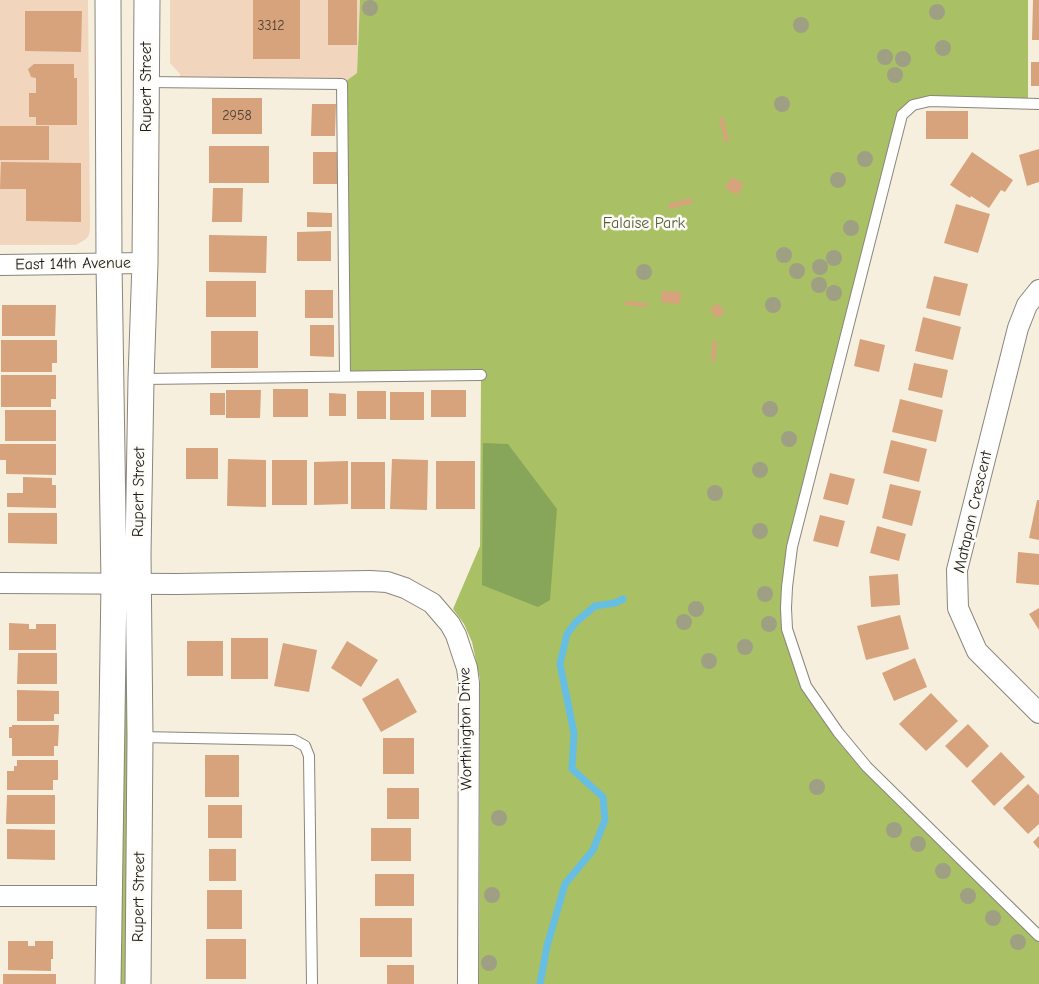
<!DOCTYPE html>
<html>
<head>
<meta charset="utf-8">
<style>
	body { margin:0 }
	canvas { display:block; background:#f7efde }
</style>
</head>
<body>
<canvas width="1039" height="984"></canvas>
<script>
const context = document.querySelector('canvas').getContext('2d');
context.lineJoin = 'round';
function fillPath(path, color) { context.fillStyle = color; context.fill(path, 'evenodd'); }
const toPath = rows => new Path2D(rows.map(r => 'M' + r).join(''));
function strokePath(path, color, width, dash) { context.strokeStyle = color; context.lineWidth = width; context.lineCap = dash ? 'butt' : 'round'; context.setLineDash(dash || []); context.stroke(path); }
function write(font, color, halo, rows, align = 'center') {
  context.font = font + ' "Comic Neue",sans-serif'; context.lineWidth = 5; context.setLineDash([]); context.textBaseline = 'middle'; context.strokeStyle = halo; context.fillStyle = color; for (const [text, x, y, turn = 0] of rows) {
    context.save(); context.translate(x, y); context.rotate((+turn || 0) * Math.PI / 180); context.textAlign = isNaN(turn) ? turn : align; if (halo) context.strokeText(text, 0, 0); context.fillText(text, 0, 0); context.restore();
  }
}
const built = toPath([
	[0,0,88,0,90,229,89,235,86,239,76,245,0,245],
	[170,0,360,0,357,73,342,84,180,82,180,74,170,63]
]);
const green = toPath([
	[360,0,1028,0,1028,104,930,101,902,115,792,547,786,608,806,686,838,732,1039,936,1039,984,479,984,480,679,472,642,464,624,453,609,480,546,481,376,345,376,342,84,357,73],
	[126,614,131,615,131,984,118,984]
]);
const forest = toPath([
	[483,443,508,444,557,509,550,600,538,607,482,585]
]);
const stream = toPath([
	[540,984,547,946,565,884,593,850,605,820,603,797,572,769,574,733,560,664,567,634,576,622,595,606,615,603,623,599]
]);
const building = toPath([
	[253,0,300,0,300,59,253,59],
	[328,0,357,0,357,45,328,45],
	[1033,0,1039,0,1039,40,1032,40],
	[25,11,82,11,81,52,25,51],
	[1031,62,1039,62,1039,86,1031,86],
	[34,64,74,64,74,78,77,78,77,125,36,125,36,117,29,117,29,93,36,93,36,78,31,77,28,69],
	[212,98,262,98,262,134,212,134],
	[312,104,336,104,335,136,311,136],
	[926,111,968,111,968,139,926,139],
	[723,117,729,141,725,142,719,118],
	[0,126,49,126,49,160,0,160],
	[209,146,269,146,269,183,209,183],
	[1039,149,1039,182,1027,186,1019,155],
	[313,152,338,152,337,184,313,184],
	[972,152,1013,180,1005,192,1001,190,989,208,971,196,970,198,950,185],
	[1,162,81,163,81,222,26,221,26,189,0,189],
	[732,177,744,184,737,195,725,188],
	[213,188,243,188,242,222,212,222],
	[691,198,693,203,669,209,668,204],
	[956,204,990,214,978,253,944,243],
	[307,212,332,213,332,227,307,227],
	[331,231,331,261,297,261,297,232],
	[209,235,267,236,266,273,209,272],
	[934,276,968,284,960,316,926,308],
	[206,281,256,281,256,317,206,317],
	[305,290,333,290,333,318,305,318],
	[662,291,681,292,680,304,661,302],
	[625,301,647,303,647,307,625,305],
	[717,303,725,312,717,318,710,310],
	[2,305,56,305,55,336,2,336],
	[923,317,961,327,953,360,915,351],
	[310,325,334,325,334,357,310,356],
	[211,331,258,331,258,368,211,368],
	[860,339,885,345,879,372,854,366],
	[1,340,57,340,57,363,52,363,52,372,1,372],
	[713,340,717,340,715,361,711,361],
	[914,363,948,370,942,398,908,390],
	[1,375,56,375,56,399,51,399,51,407,1,407],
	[273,389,308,389,308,417,273,417],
	[226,390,261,390,260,418,226,418],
	[431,390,466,390,466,417,431,417],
	[357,391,386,391,386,419,357,419],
	[390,392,424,392,424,420,390,420],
	[210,393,225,393,225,415,210,415],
	[329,393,346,394,346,416,329,416],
	[900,399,943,410,936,442,892,432],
	[5,410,56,410,56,441,5,441],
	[891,440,927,449,919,482,883,473],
	[0,444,56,444,56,475,6,474,6,460,0,460],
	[186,448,218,448,218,479,186,479],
	[228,459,266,460,266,507,227,506],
	[392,459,428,460,427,510,390,509],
	[272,460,307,460,307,505,272,505],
	[348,461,348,504,314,505,314,462],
	[436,461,475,461,475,509,436,509],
	[351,462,385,462,385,509,351,509],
	[830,473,855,479,848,505,823,499],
	[23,477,52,478,52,485,56,485,56,508,7,507,7,493,23,493],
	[890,484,921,491,912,526,882,518],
	[1037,500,1039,500,1039,540,1029,538],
	[8,513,57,513,57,544,8,543],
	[820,515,845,521,838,547,813,541],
	[877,526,906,534,899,561,870,553],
	[1018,552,1039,554,1039,585,1016,583],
	[898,574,900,605,871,607,869,576],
	[1039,608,1039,630,1029,614],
	[900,615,909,649,866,660,857,626],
	[9,623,29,624,29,629,36,629,36,624,56,624,56,650,9,650],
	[231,638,268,638,268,679,231,679],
	[187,641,223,641,223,676,187,676],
	[347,641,378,660,361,687,331,668],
	[283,643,317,650,309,692,274,686],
	[18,653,57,653,57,684,17,684],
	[915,658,927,687,894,701,882,673],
	[398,678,417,712,381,732,362,699],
	[17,690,59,691,59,714,54,714,54,721,17,721],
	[931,693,958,721,926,751,899,724],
	[968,724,989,746,967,768,945,746],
	[12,725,59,725,58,746,54,746,54,756,12,756,12,738,9,738,9,727,12,727],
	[383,738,414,738,414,774,383,774],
	[1001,752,1025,777,994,806,971,781],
	[205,755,239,755,239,797,205,797],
	[17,760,58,760,58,780,53,780,53,790,7,790,7,771,14,771,14,766,17,766],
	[1028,784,1039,795,1039,824,1028,834,1003,808],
	[387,788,419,788,419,819,387,819],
	[7,795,55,795,55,824,6,824],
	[208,805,242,805,242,838,208,838],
	[371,828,411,828,411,861,371,861],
	[7,829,55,830,55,860,7,859],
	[1039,836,1039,849,1033,842],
	[209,849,236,849,236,881,209,881],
	[375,874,414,874,414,906,375,906],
	[207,890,242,890,242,929,207,929],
	[360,918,412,918,412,957,360,957],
	[206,939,246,939,246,979,206,979],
	[8,941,28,941,28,946,35,946,35,941,53,941,53,959,51,959,51,971,8,970],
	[387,965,414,965,414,984,387,984],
	[3,974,56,974,56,984,3,984]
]);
const service = toPath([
	[146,82,342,84,345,376],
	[1039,104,930,101,913,105,902,115,792,547,787,587,786,608,787,629,806,686,838,732,867,767,1039,936],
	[142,379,481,375],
	[140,737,294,740,305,746,309,756,312,984]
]);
const minor = toPath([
	[0,265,145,263],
	[1039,290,1027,305,1018,328,957,570,958,608,977,651,1039,713],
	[0,583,177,584,370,581,387,582,405,588,432,603,450,624,456,635,467,668,469,683,468,984],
	[0,896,109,896]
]);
const tertiary = toPath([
	[108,984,114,583,109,263,108,0],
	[138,984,140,737,138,554,141,379,145,263,147,0]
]);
const trees = [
	[370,8],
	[937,12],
	[801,25],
	[943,48],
	[885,57],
	[903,59],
	[895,75],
	[782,104],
	[865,159],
	[838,180],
	[851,228],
	[784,255],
	[834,258],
	[820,267],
	[797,271],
	[644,272],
	[819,285],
	[834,293],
	[773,305],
	[770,409],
	[789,439],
	[760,470],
	[715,493],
	[760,531],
	[765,594],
	[696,609],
	[684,622],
	[769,624],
	[745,647],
	[709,661],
	[817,787],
	[499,818],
	[894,830],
	[918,844],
	[943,871],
	[492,895],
	[968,896],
	[993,918],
	[1018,942],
	[489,963]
];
const numberNames = [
	["3312",271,26],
	["2958",237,116]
];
const streetNames = [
	["Rupert Street",146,87,-90],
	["East 14th Avenue",73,264,-1],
	["Rupert Street",139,492,-89],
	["Matapan Crescent",973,512,-77],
	["Worthington Drive",466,729,-91],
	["Rupert Street",139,897,-89]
];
const parkNames = [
	["Falaise Park",644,223]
];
fillPath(built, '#f1d5bd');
fillPath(green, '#aac065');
fillPath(forest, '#87a65a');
strokePath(stream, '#66bee3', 7);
fillPath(building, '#d7a37c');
strokePath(service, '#8a867d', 12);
strokePath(minor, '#8a867d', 22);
strokePath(tertiary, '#8a867d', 27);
strokePath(service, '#fff', 10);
strokePath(minor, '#fff', 20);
strokePath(tertiary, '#fff', 25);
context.fillStyle = '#9e9f83';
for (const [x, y] of trees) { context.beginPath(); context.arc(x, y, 8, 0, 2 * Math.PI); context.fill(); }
write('14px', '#4b3e34', null, numberNames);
write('16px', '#1c1c1c', '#fdfcf7', streetNames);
write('16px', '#555e39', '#fdfcf7', parkNames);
</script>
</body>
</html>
